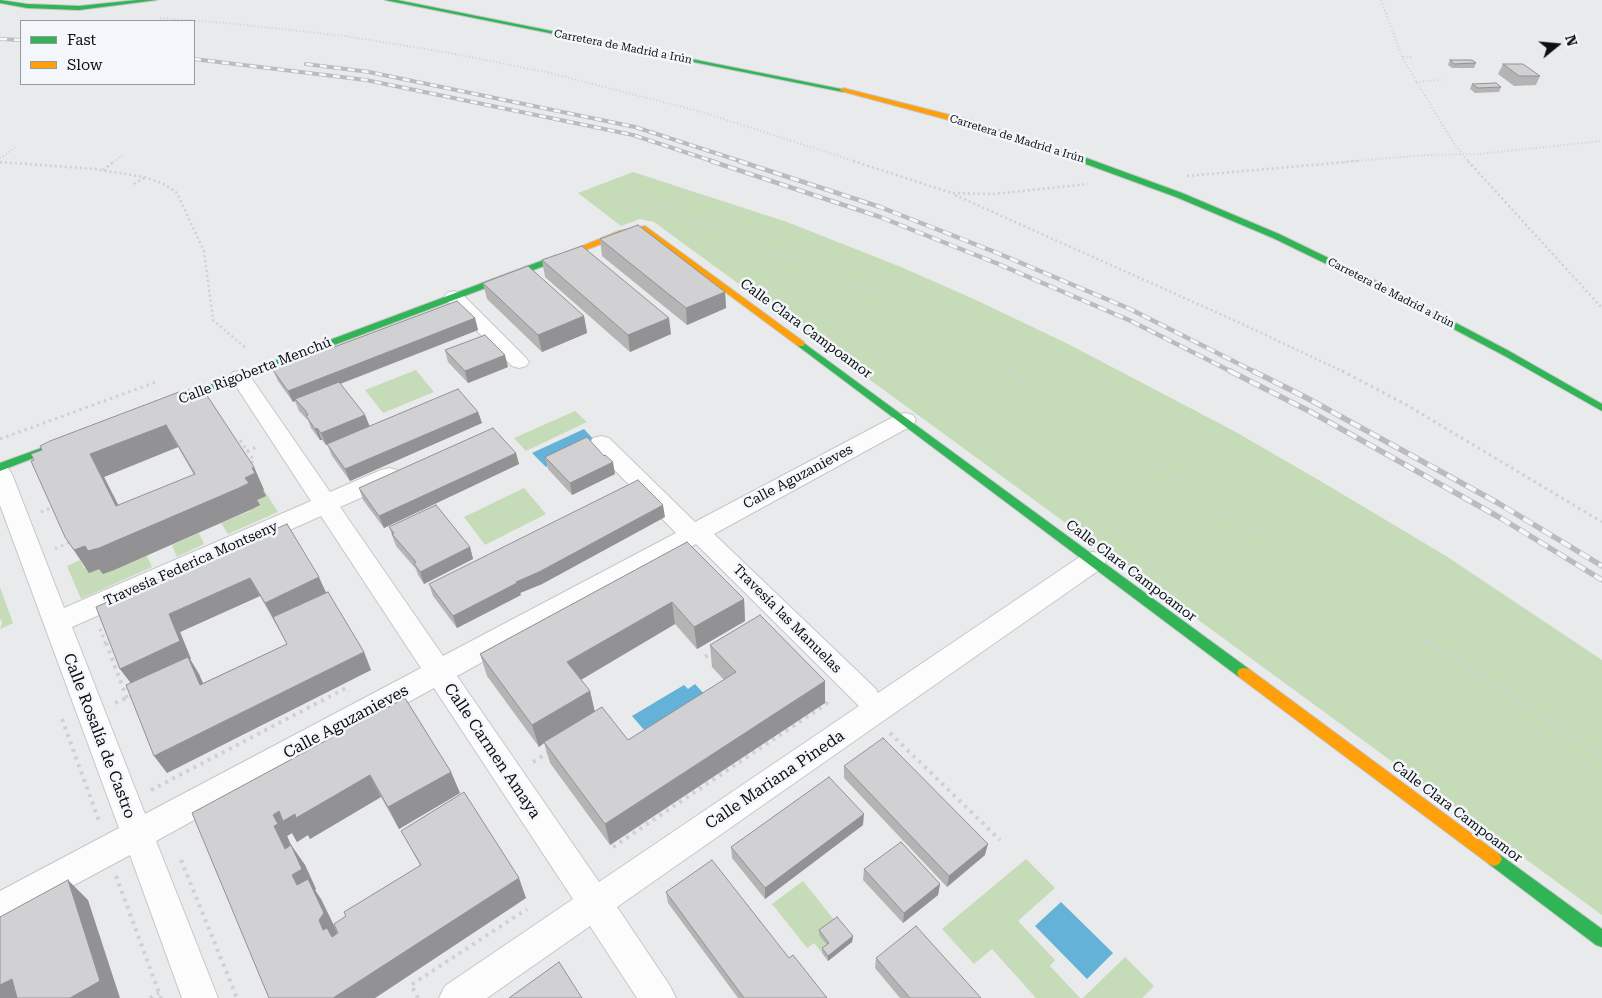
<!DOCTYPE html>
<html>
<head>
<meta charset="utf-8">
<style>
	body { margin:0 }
	#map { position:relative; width:1602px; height:998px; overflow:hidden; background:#e8eaec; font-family:"Roboto Serif",serif }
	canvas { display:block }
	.legend { position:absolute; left:20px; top:20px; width:175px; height:65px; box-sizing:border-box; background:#f3f7fb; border:1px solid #979a9d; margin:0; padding:6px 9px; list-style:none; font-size:15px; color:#0d0e0f }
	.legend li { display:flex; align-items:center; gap:10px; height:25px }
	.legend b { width:25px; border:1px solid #979a9d }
	.north { position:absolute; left:1532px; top:20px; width:50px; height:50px; -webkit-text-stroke:4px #f3f7fb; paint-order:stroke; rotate:73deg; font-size:14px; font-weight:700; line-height:20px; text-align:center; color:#0d0e0f }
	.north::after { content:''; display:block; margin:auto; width:18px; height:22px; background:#0d0e0f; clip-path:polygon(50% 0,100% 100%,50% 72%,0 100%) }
</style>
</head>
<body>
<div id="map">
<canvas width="1602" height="998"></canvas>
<ul class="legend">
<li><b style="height:6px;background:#30b455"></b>Fast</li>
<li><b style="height:6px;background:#ff9f0a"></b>Slow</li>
</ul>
<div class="north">N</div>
</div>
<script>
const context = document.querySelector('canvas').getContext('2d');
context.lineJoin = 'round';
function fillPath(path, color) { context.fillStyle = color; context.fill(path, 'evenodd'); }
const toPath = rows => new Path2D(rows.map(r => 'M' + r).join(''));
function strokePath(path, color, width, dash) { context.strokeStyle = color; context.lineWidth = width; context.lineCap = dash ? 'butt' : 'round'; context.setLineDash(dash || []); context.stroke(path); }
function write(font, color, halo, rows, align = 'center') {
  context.font = font + ' "Roboto Serif",serif'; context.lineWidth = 5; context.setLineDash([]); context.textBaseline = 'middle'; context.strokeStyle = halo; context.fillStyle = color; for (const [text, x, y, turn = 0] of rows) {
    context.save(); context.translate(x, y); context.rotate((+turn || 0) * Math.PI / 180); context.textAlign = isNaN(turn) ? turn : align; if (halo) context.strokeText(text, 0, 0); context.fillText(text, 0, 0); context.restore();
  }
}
const green = toPath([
	[633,172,787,222,901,267,976,300,1068,344,1234,431,1317,479,1446,556,1602,660,1602,915,654,222,640,219,621,226,578,193],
	[416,370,434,392,383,413,365,390],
	[575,411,587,422,526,451,514,438],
	[524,488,546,514,485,545,464,517],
	[264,490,278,512,228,534,221,523,250,511],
	[199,533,204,544,177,557,172,545],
	[147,556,152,567,81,599,67,566,80,560,84,568,100,568],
	[0,587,13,623,0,629,2,623,0,618],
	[1026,859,1055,888,1018,921,1055,960,1050,966,1080,998,1036,998,992,949,974,964,942,929],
	[803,881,836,922,829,948,822,953,814,943,807,948,772,904],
	[1125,957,1154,986,1142,998,1083,998]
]);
const water = toPath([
	[584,429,597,443,546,467,532,453],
	[695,684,706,696,651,738,632,716,684,685,688,689],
	[1061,902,1113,953,1087,979,1035,926]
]);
const pathFar3 = toPath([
	[1381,0,1402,57,1454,144,1469,162],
	[160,18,227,23,345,36,450,53,550,73,702,112,857,162],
	[1403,57,1411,57],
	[1416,82,1441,80],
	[0,158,15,148],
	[0,162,3,162],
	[113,162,123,155],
	[1344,162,1426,155,1478,154,1602,141]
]);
const pathFar2 = toPath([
	[853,161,952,193,993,194,1088,184],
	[1468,161,1602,308],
	[0,162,95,169,144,177,164,184,177,193,204,251,213,320,247,349],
	[103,170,115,161],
	[1187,176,1358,161],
	[134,184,144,178],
	[955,195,1240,323,1344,372],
	[627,209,647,203,655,203,887,298,984,353,1013,372]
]);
const pathFar1 = toPath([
	[1011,371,1431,645],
	[1342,371,1405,404,1602,522],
	[0,439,156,382],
	[234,442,240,440,254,461,248,464],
	[247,451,259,446],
	[41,512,54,507],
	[55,549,72,541],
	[1145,566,1225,512],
	[100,629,106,645]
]);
const path = toPath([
	[106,643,127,698],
	[1429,643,1602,756],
	[705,657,714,652],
	[115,703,134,695],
	[62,719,100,824],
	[890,733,1000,840],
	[533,762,551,751],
	[151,790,346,688,348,692],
	[613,847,826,704,827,701,822,696],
	[181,860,237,998],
	[116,876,161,998],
	[150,998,159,993],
	[418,998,411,985,527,909]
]);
const street = toPath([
	[454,291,461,293,526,358,529,362,526,366,519,368,512,366,447,301,444,297,447,293,454,291],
	[240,371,247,372,330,492,381,470,389,468,397,470,401,476,397,482,340,507,443,656,676,533,593,448,590,443,593,438,601,436,609,438,695,522,897,415,905,413,913,415,916,420,913,425,714,534,876,689,878,693,1084,554,1093,552,1102,554,1106,561,1102,568,617,907,670,986,676,998,637,998,590,926,487,998,439,998,445,986,573,899,434,688,156,841,218,998,182,998,130,855,0,925,0,891,119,828,0,505,0,466,8,468,12,474,64,608,311,501,230,377,233,372,240,371],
	[321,516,421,668,145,814,72,627,321,516],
	[696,544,859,706,599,882,457,676,696,544]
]);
const fast = toPath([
	[0,0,27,4,79,6,137,0,157,0,79,10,27,8,0,3,0,0],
	[385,0,397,0,846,90,843,92,385,0],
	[1053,148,1059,148,1182,193,1279,234,1378,282,1509,351,1602,404,1602,411,1503,355,1372,286,1273,238,1176,197,1053,152,1053,148],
	[557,255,560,256,560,260,172,406,168,407,163,404,164,402,557,255],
	[801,341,1249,669,1251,673,1249,677,1244,678,1239,677,798,346,796,344,801,341],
	[66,439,71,442,70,444,0,471,0,463,66,439],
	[1494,852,1499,854,1602,929,1602,947,1596,945,1489,864,1486,859,1489,854,1494,852]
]);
const slow = toPath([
	[843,88,966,119,1060,150,1053,152,960,123,841,91,840,90,843,88],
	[645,226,804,342,804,346,798,346,643,231,624,235,560,260,557,261,553,258,619,231,645,226],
	[1244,668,1249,669,1499,854,1502,859,1499,864,1494,866,1489,864,1239,677,1237,673,1239,669,1244,668]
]);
const railFar2 = toPath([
	[0,39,21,40],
	[194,59,366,80,633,135,715,162],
	[306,64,369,72,635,127,743,162]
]);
const railFar1 = toPath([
	[711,161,880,217,996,263,1131,321,1232,372],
	[739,161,880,207,995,252,1130,309,1255,372]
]);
const rail = toPath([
	[1230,371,1311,412,1504,520,1602,580],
	[1253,371,1307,398,1498,503,1602,566]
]);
const wall = toPath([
	[1450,60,1476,63,1474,68,1452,68,1448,65],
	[1503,64,1540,76,1536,85,1514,86,1498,74],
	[1472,84,1501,87,1499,92,1475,93,1470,89],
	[600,239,725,292,726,308,687,325,602,256],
	[542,260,671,334,630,352,545,277],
	[483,283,584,316,587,333,542,352,487,299],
	[475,318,478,330,340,384,365,415,369,426,478,412,482,423,350,481,332,456,327,444,326,445,322,440,320,440,311,428,308,420,299,411,295,401,293,402,278,381,273,370],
	[445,350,508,367,468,383,448,362],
	[191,394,254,467,264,490,263,490,266,496,257,500,260,505,250,510,114,570,103,574,99,569,89,573,65,537,34,460],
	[178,447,194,475,119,506,104,477],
	[516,453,519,464,384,528,363,500,359,488],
	[545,457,615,474,572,495,548,469],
	[665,517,542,584,520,593,521,595,457,628,433,596,429,584],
	[287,524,326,592,364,652,371,670,167,773,131,683,120,669],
	[260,596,287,644,203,683,199,674,190,659,191,659,180,632],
	[389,527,470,547,473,559,424,584,418,575,416,569,396,546],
	[687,542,744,599,745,621,697,649,675,624,581,680,590,691,595,712,628,740,724,680,712,667,710,645,825,703,610,845,550,763,544,743,539,747,487,676,480,654],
	[405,698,451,772,460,793,399,829,381,797,310,839,308,835,297,842,292,833,287,836,291,845,305,865,316,889,315,890,321,899,337,932,336,934,420,865,401,831,526,898,375,998,192,813],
	[844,766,985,855,947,887,844,778],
	[863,825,765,899,732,858,731,847],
	[864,869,940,884,938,895,903,923,863,880],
	[666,892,789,958,827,998,738,998,668,903],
	[819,930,853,936,852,942,828,961,822,953,822,948,827,945,819,935],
	[876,958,981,998,900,998,875,968]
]);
const shadedWall = toPath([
	[725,292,726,308,687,325,686,308],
	[584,316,587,333,542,352,538,335],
	[475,318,478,330,296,401,295,399,295,401,293,402,288,391],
	[669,318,671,334,630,352,628,335],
	[505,355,508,367,468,383,465,371],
	[478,412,482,423,350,481,345,469],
	[365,415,370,427,326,445,321,433],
	[166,425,178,447,104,477,130,529,116,506,90,454],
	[317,428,322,440,320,440,315,429],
	[516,453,519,464,384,528,379,516],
	[613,462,615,474,572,495,570,483],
	[254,467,264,490,263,490,266,496,257,500,260,505,250,510,114,570,103,574,99,569,89,573,74,550,245,478,252,468],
	[663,505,665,517,542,584,520,593,521,595,457,628,453,616,516,582],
	[470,547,473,559,424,584,420,572],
	[319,577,327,595,274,620,265,603],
	[250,578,260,596,180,632,191,659,190,659,199,674,211,702,133,686,120,669,169,614],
	[744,599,745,621,697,649,694,627],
	[672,602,675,624,572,685,567,662],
	[364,652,371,670,167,773,154,756],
	[825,681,825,703,610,845,605,824],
	[590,691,595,713,544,742,544,743,539,747,532,725],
	[451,772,460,793,399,829,388,807],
	[370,775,381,797,310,839,308,835,297,842,292,833,287,836,291,845,285,849,274,826,273,815,279,811,295,814],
	[864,814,863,825,765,899,765,888],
	[988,844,985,855,947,887,949,876],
	[291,845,305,865,316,889,315,890,321,899,337,932,334,938,323,930,297,885,292,875],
	[519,878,526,898,375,998,333,998],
	[68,880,88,900,120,998,70,998],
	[940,884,938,895,903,923,904,913],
	[853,936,852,942,828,961,828,956],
	[12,979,34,998,0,998,0,985]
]);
const building = toPath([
	[1450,60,1472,60,1476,63,1454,64,1450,60],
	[1503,64,1523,64,1540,76,1519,76,1503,64],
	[1496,83,1501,87,1478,88,1472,84,1496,83],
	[638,225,725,292,686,308,600,239,638,225],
	[582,246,669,318,628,335,542,260,582,246],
	[528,266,584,316,538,335,483,283,528,266],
	[457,301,475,318,288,391,273,370,457,301],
	[485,335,505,355,465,371,445,350,485,335],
	[339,382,365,415,321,433,317,428,315,429,306,416,308,415,305,410,295,399,339,382],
	[458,389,478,412,345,469,327,444,458,389],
	[189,390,191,394,201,390,204,395,206,394,254,467,252,468,255,473,245,478,249,483,239,488,99,548,88,551,85,546,74,550,65,537,31,461,34,460,31,454,42,450,40,446,50,441,179,392,189,390],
	[166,425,195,474,116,506,90,454,166,425],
	[493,428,516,453,379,516,359,488,493,428],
	[587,437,604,456,605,455,613,462,570,483,545,457,587,437],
	[638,480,663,505,539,572,516,582,517,583,453,616,429,584,638,480],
	[436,505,470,547,420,572,414,563,416,562,392,534,394,533,389,527,436,505],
	[287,524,319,577,265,603,250,578,169,614,180,641,120,669,96,607,287,524],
	[687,542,744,599,694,627,672,602,567,662,590,691,532,725,480,654,687,542],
	[328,592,364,652,154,756,126,685,188,657,200,685,287,644,273,617,328,592],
	[760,615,825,681,605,824,544,742,602,707,628,740,736,672,710,645,760,615],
	[405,698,451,772,388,807,370,775,296,818,295,814,283,821,279,811,273,815,278,824,274,826,285,849,291,845,302,869,292,875,297,885,308,879,324,913,319,920,323,930,327,928,332,937,338,933,334,924,346,916,344,912,421,865,401,831,464,792,519,878,333,998,269,998,192,813,405,698],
	[883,738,988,844,949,876,844,766,883,738],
	[829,777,864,814,765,888,731,847,829,777],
	[901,842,940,884,904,913,864,869,901,842],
	[712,860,789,958,793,955,827,998,744,998,666,892,712,860],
	[68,880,100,981,70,998,17,998,12,979,0,985,0,917,68,880],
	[837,917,853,936,828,956,822,948,829,943,819,930,837,917],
	[916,926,981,998,910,998,876,958,916,926],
	[559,962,582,998,509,998,559,962]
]);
const farStreetnames = [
	["Carretera de Madrid a Irún",623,47,11],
	["Carretera de Madrid a Irún",1017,139,17],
	["Carretera de Madrid a Irún",1391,293,27]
];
const streetNames = [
	["Calle Clara Campoamor",806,329,36],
	["Calle Rigoberta Menchú",255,371,-21],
	["Calle Aguzanieves",798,477,-28],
	["Travesía Federica Montseny",191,564,-24],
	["Calle Clara Campoamor",1131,571,37],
	["Travesía las Manuelas",787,619,45],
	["Calle Clara Campoamor",1457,812,37]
];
const nearStreetnames = [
	["Calle Aguzanieves",346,722,-28],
	["Calle Rosalía de Castro",99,736,69],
	["Calle Carmen Amaya",492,751,56],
	["Calle Mariana Pineda",775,780,-34]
];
fillPath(green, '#c6dcb8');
fillPath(water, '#64b2d8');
strokePath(street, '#c5c7c8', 2);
strokePath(fast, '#c5c7c8', 2);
strokePath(slow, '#c5c7c8', 2);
strokePath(pathFar3, '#d0d0d1', 2, [1, 2.5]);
strokePath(pathFar2, '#d0d0d1', 2.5, [2, 3]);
strokePath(pathFar1, '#d0d0d1', 3, [2.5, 4]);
strokePath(path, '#d0d0d1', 4, [3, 5]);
fillPath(street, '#fcfcfc');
fillPath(fast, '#30b455');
fillPath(slow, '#ff9f0a');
strokePath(railFar2, '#bbbbbc', 4);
strokePath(railFar1, '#bbbbbc', 4.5);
strokePath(rail, '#bbbbbc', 5.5);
strokePath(railFar2, '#f3f7fb', 2.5, [7]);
strokePath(railFar1, '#f3f7fb', 3, [9]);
strokePath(rail, '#f3f7fb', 4, [11]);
fillPath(wall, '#b4b4b5');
fillPath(shadedWall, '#929294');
fillPath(building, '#d1d1d3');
strokePath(building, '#929294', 1);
write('11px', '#0d0e0f', '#f3f7fb', farStreetnames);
write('14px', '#0d0e0f', '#f3f7fb', streetNames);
write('16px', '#0d0e0f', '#f3f7fb', nearStreetnames);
</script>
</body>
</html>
